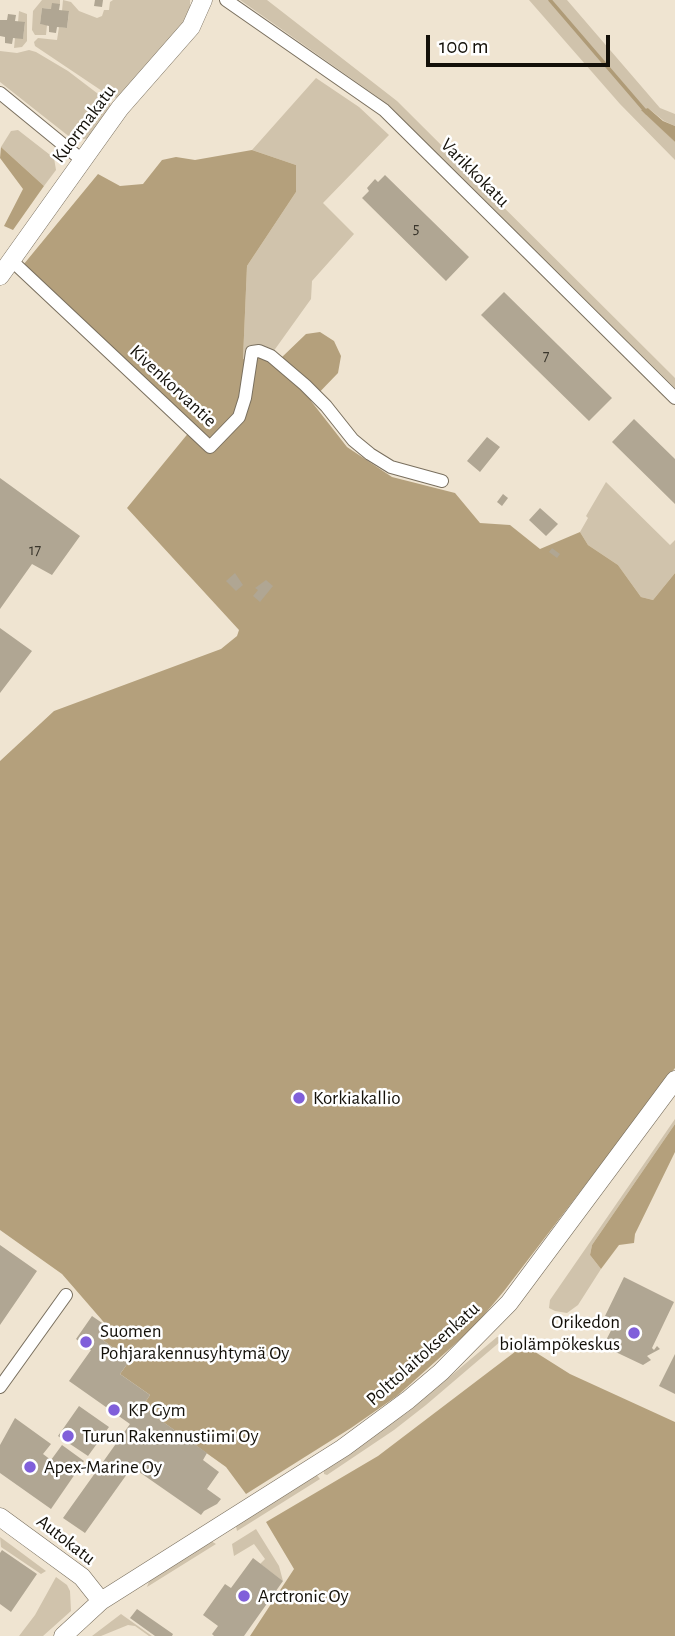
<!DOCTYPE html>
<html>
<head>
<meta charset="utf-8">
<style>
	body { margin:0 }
	#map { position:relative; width:675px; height:1636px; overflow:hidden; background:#efe4d1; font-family:"Alegreya Sans",sans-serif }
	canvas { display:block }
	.scale { position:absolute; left:426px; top:35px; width:184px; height:32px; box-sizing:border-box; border:4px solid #131009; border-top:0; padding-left:9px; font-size:21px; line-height:24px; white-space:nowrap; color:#131009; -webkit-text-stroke:5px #fff; paint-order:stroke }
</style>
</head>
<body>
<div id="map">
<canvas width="675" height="1636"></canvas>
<div class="scale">100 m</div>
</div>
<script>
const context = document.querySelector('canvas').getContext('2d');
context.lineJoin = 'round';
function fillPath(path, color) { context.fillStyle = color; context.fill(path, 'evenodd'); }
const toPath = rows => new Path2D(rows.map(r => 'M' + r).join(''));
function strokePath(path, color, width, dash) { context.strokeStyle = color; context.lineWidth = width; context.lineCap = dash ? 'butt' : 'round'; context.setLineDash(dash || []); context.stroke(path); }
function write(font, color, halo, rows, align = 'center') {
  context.font = font + ' "Alegreya Sans",sans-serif'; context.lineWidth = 5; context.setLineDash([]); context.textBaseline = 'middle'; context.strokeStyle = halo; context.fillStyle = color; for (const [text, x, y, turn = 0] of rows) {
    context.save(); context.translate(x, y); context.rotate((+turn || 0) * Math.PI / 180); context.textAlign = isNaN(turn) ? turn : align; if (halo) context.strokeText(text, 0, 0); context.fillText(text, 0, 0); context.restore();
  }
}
const green = toPath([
	[42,0,60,0,60,4,51,9,42,8,40,24,47,25,46,35,35,35,32,30,33,11],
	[63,0,71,2,79,11,97,18,102,16,104,10,109,10,110,2,113,0,190,0,190,7,181,28,118,98,111,97,35,46,34,42,38,38,57,40,59,27,67,28,69,12,62,11],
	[240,0,267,0,397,101,675,378,675,388,379,98],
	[529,0,567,0,660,108,675,114,675,126,664,121,648,108,642,110,675,142,675,160,620,104],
	[19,11,27,14,27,41,22,47,14,48,15,38,23,38,25,23,18,22],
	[29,50,36,52,68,71,110,103,111,108,89,138,79,140,71,138,0,82,0,51,17,53],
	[316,78,359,107,389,135,323,203,354,234,312,281,311,299,273,352,243,359,247,266,296,192,296,165,252,150],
	[18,130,54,158,56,170,44,186,1,147,11,131],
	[606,482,670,545,675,540,675,573,653,600,641,597,618,565,588,545,580,532,588,518,586,516],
	[675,1119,675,1124,592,1245,590,1255,601,1269,578,1305,567,1313,555,1311,549,1308,550,1300],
	[497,1337,502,1337,501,1341,426,1405,394,1430,327,1475,324,1474,324,1470,408,1412],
	[316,1474,320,1479,237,1531,236,1526],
	[256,1529,279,1566,283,1581,260,1564,265,1559,254,1544,234,1556,232,1544],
	[0,1537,11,1545,46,1571,41,1574,1,1547],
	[211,1541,216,1544,147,1587,149,1581],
	[56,1577,67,1585,70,1591,71,1611,43,1636,19,1636,35,1615],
	[121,1614,152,1636,149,1636,135,1626,128,1625,101,1636,92,1636]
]);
const forest = toPath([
	[1,147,44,186,13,230,4,226,23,189,0,158],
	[252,150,296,165,296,192,247,266,243,359,273,352,281,358,306,334,320,332,334,341,341,356,338,373,311,401,347,447,392,477,455,493,480,523,510,525,540,549,580,532,588,545,618,565,641,597,653,600,675,573,675,1068,504,1291,474,1327,397,1396,351,1428,246,1494,226,1467,142,1407,150,1395,120,1374,130,1360,100,1338,108,1327,62,1274,0,1230,0,761,54,711,221,649,237,636,239,630,127,508,190,431,19,270,98,174,120,186,143,184,162,160,176,157,195,160],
	[675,1124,675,1152,635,1234,634,1243,619,1245,601,1269,590,1255,592,1245],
	[524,1345,570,1374,675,1422,675,1636,250,1636,294,1569,266,1522,378,1456]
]);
const water = toPath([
	[648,108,663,121,675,126,675,142,641,110]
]);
const stream = toPath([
	[550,0,647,113]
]);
const building = toPath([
	[95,0,103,0,102,7,94,6],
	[52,3,60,4,59,10,69,11,67,28,57,27,56,33,49,32,49,26,40,24,42,8,51,9],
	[8,14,16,15,15,21,25,22,23,39,13,38,12,44,5,43,5,37,0,36,0,20,7,20],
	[385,175,469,257,446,281,362,198,369,191,367,188,375,179,378,182],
	[504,292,612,398,589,421,481,315],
	[634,419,675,459,675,504,612,442],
	[487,437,500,447,480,472,467,461],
	[0,478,80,536,52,575,32,564,0,609],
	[503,494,508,498,502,506,497,502],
	[540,508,558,524,546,536,529,520],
	[552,548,560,554,557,558,549,552],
	[235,573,243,585,236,591,226,581],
	[266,580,273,586,260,602,253,596,258,590,255,588],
	[0,628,32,651,0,693],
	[0,1245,37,1271,0,1325],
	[624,1277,674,1302,652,1348,654,1350,657,1346,660,1349,647,1356,651,1360,643,1365,603,1346,616,1321,605,1316],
	[92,1316,108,1327,100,1338,130,1360,120,1374,150,1395,142,1407,207,1453,203,1460,219,1472,207,1489,221,1499,217,1504,204,1511,201,1515,132,1467,85,1533,63,1518,130,1424,69,1381,91,1350,76,1339],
	[675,1354,675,1394,659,1386],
	[79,1406,109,1427,88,1456,58,1436],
	[15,1418,51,1444,43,1454,51,1460,62,1445,84,1461,51,1509,0,1473,0,1445],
	[2,1550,37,1574,11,1612,0,1604,0,1553],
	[253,1558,283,1581,244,1636,214,1636,212,1634,218,1626,203,1615,225,1584,231,1588],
	[137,1609,173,1634,172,1636,155,1636,130,1618]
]);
const street = toPath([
	[226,0,384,110,675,398],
	[0,93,82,160],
	[11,260,210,447,239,417,245,398,252,352,259,351,271,356,305,385,326,406,353,440,370,454,391,467,442,481],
	[0,1387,66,1295]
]);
const secondary = toPath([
	[0,276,120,108,191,27,203,0],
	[0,1517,82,1577,101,1601],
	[63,1636,101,1601,343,1448,408,1400,441,1372,509,1303,675,1080]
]);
const markers = [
	[299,1098,7,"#805fda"],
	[634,1333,7,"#805fda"],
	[86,1342,7,"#805fda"],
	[114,1410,7,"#805fda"],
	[68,1436,7,"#805fda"],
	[30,1467,7,"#805fda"],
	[244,1596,7,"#805fda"]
];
const numberNames = [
	["5",416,228],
	["7",546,356],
	["17",35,550]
];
const streetNames = [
	["Kuormakatu",84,124,-53],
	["Varikkokatu",475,173,45],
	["Kivenkorvantie",173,386,43],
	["Polttolaitoksenkatu",423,1354,-42],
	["Autokatu",66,1540,38]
];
const poiNames = [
	["Korkiakallio",313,1098],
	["Orikedon",620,1322,"right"],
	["biolämpökeskus",620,1344,"right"],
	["Suomen",100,1331],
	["Pohjarakennusyhtymä Oy",100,1353],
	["KP Gym",128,1410],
	["Turun Rakennustiimi Oy",82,1436],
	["Apex-Marine Oy",44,1467],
	["Arctronic Oy",258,1596]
];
fillPath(green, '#d0c3ac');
fillPath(forest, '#b4a07c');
fillPath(water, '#af9b77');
strokePath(stream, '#af9b77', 3.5);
fillPath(building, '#b0a693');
strokePath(street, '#796f5e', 14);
strokePath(secondary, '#796f5e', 19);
strokePath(street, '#fff', 12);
strokePath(secondary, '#fff', 18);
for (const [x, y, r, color] of markers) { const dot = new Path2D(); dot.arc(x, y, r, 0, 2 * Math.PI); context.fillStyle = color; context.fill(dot); strokePath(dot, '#fff', 2.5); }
write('16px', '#3a362c', null, numberNames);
write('19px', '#131009', '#fff', streetNames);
write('19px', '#131009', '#fff', poiNames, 'left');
</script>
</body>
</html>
